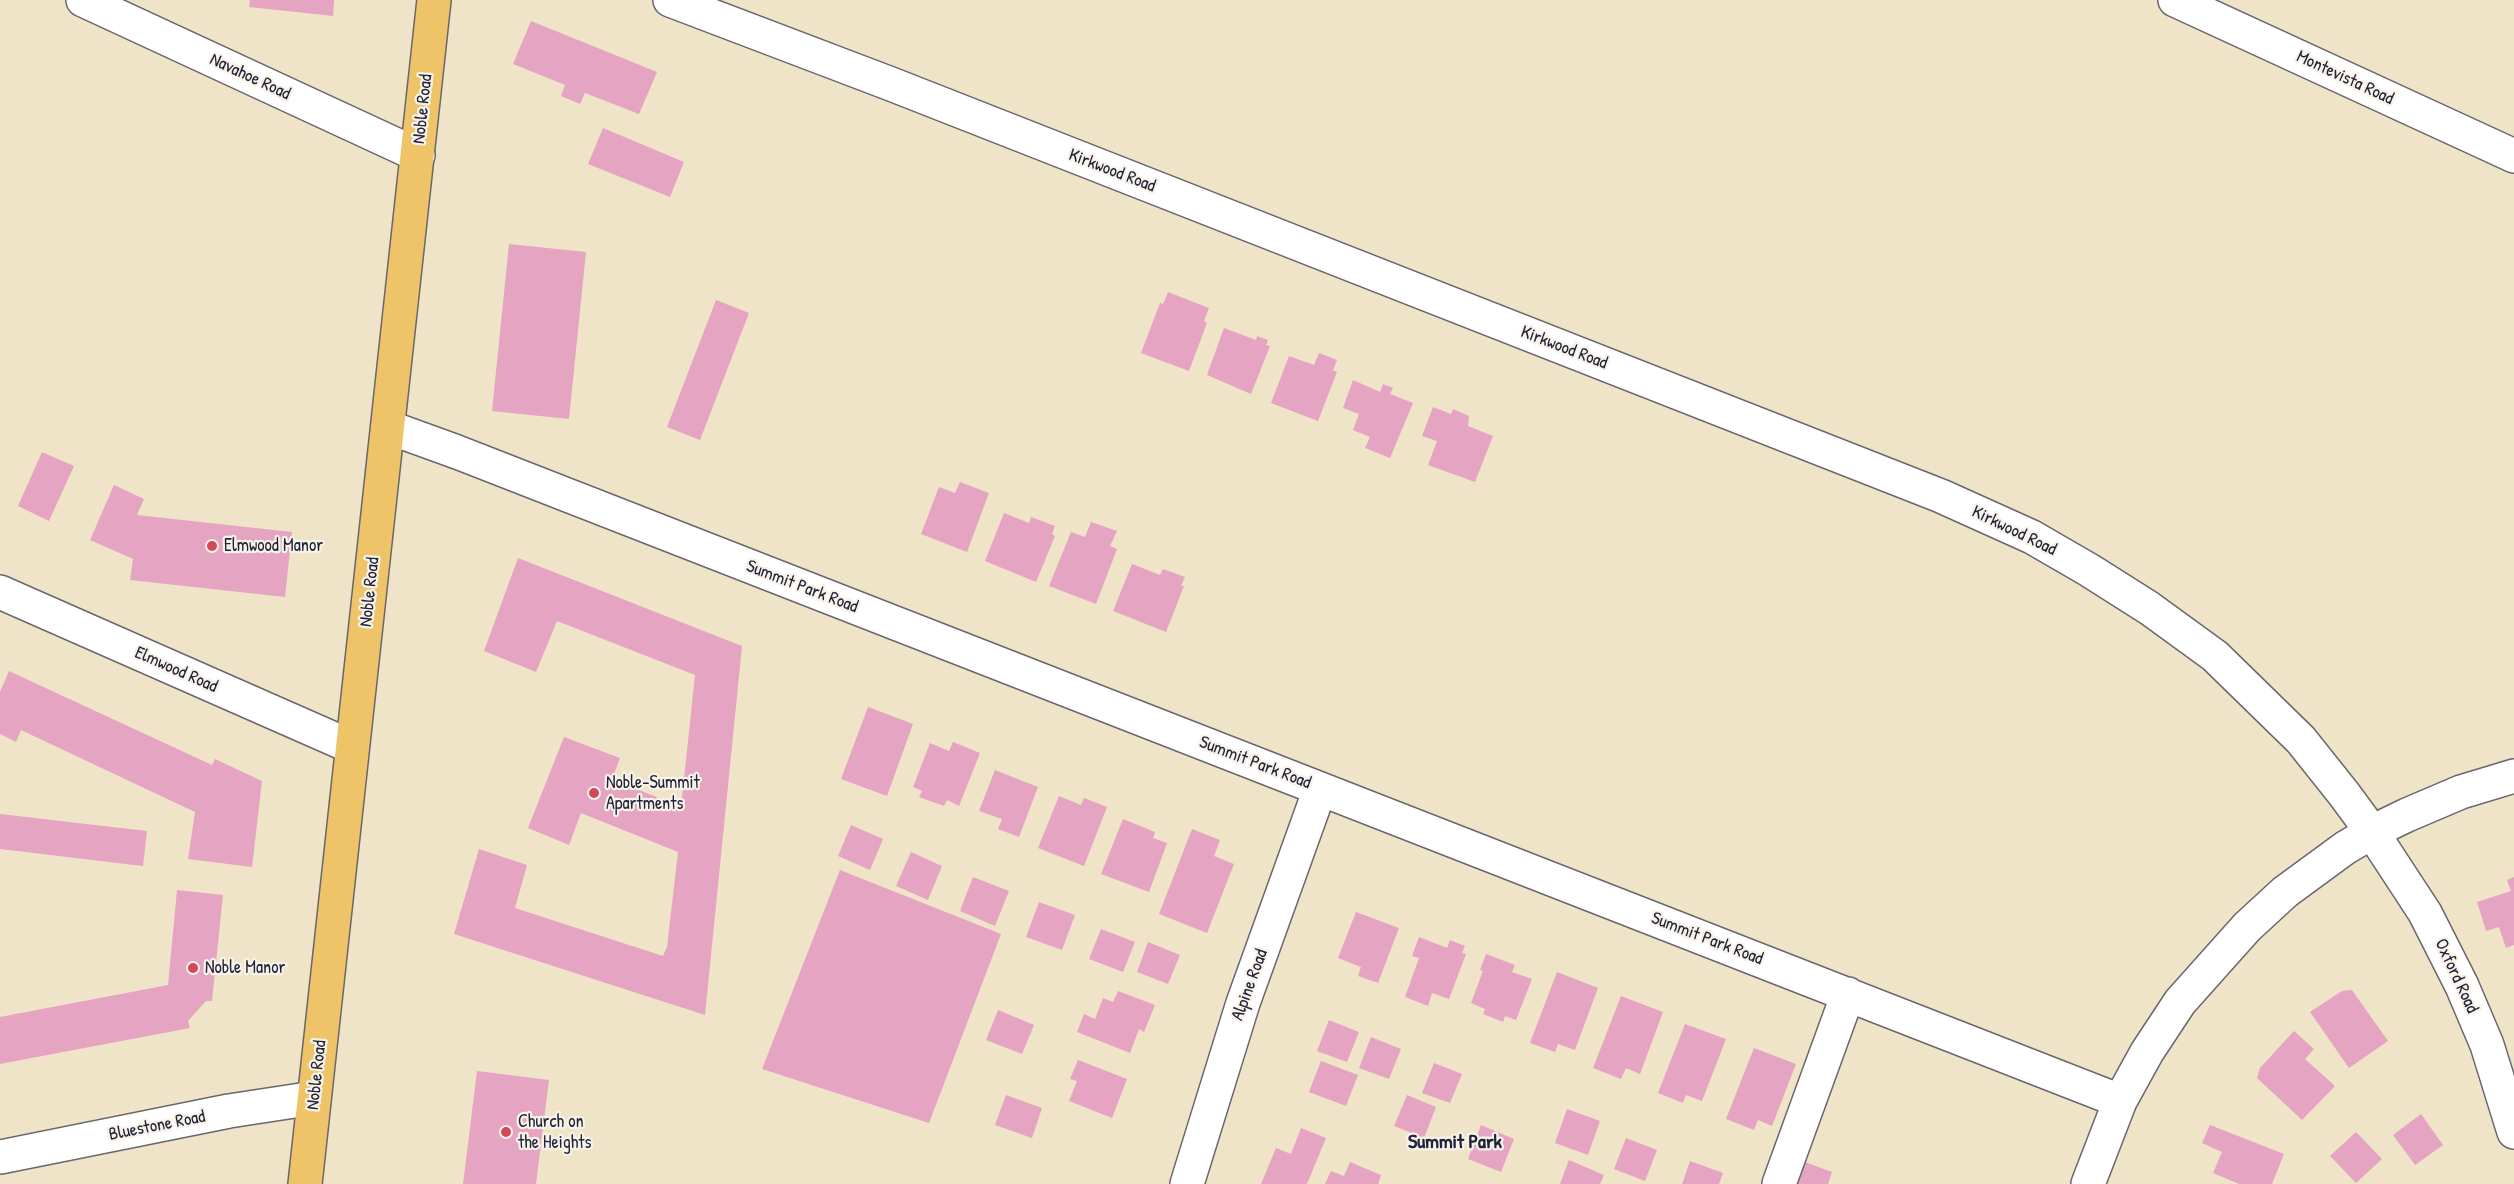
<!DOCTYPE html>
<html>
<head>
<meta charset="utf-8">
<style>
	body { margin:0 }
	canvas { display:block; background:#efe4c8 }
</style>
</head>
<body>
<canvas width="2514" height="1184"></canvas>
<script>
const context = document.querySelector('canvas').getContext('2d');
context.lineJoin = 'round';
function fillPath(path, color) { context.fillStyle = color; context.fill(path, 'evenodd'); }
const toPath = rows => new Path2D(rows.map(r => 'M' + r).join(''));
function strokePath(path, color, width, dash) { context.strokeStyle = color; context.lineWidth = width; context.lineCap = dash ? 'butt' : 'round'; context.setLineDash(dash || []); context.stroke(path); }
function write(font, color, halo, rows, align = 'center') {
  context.font = font + ' "Patrick Hand",sans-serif'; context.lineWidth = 4.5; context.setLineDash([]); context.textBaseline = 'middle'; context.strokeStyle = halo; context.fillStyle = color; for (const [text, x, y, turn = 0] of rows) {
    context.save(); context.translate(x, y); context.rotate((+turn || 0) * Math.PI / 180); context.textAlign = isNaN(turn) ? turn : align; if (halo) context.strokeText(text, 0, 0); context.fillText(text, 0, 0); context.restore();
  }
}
const building = toPath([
	[250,0,334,0,333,16,249,7],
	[531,21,657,72,639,114,585,93,580,104,561,96,565,85,513,64],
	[603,128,684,162,670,197,588,164],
	[509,244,586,252,569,419,492,411],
	[1168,292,1209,308,1204,321,1207,323,1189,371,1141,353,1160,303,1163,304],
	[716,300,749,313,700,440,667,427],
	[1224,328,1256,340,1257,336,1268,340,1266,345,1270,346,1251,394,1207,375],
	[1319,353,1337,360,1333,370,1337,372,1318,421,1271,403,1289,356,1314,365],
	[1353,380,1380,392,1383,384,1393,388,1390,394,1413,403,1390,458,1365,448,1370,437,1353,430,1359,414,1343,408],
	[1433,407,1451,414,1453,409,1469,416,1468,426,1493,436,1475,482,1428,465,1437,441,1422,436],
	[42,452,74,466,49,521,18,506],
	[960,482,989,493,967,552,921,534,939,487,955,493],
	[114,485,144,499,137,515,292,532,285,597,130,580,133,559,90,540],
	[1004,513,1029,523,1031,517,1055,526,1052,534,1055,536,1036,582,985,561],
	[1091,522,1117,531,1110,546,1117,549,1096,604,1049,586,1071,532,1085,537],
	[518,558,742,646,705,1015,454,934,479,849,527,865,515,908,663,956,667,947,678,852,581,813,569,845,528,828,564,737,620,758,612,779,681,807,695,675,557,621,536,672,484,651],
	[1132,564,1160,575,1163,569,1185,577,1181,586,1184,586,1166,632,1113,611],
	[9,671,212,765,215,759,262,781,252,867,188,859,195,812,21,730,16,742,0,734,0,692],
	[868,707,913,724,887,796,841,779],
	[953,742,980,753,959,806,947,800,944,806,919,797,922,791,913,787,930,743,949,751],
	[995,770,1038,787,1019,837,998,829,1002,819,979,811],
	[1059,796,1081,805,1084,798,1107,807,1084,866,1038,848],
	[0,814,147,831,143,866,0,849],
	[1123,819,1155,832,1153,838,1167,843,1149,892,1101,874],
	[851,825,883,839,870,870,838,856],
	[1192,829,1220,840,1214,856,1234,864,1207,933,1159,914],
	[911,852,942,866,928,900,896,886],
	[840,870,1001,934,929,1123,762,1069],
	[973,877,1009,891,995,926,960,911],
	[2514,877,2514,945,2506,948,2499,927,2486,931,2477,902,2511,891,2507,880],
	[177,890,223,895,212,1001,206,1001,188,1021,190,1028,0,1064,0,1017,168,985],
	[1039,902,1075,915,1062,950,1026,937],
	[1356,912,1399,928,1378,983,1358,976,1361,967,1338,958],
	[1101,929,1135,942,1123,972,1089,959],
	[1419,937,1447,948,1450,940,1465,946,1462,953,1466,954,1449,999,1432,993,1428,1006,1405,997,1419,958,1412,956],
	[1148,942,1180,955,1168,984,1137,972],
	[1486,954,1515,965,1512,972,1532,979,1516,1020,1505,1016,1503,1022,1483,1014,1485,1009,1471,1003,1483,971,1480,970],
	[1557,972,1598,988,1575,1050,1558,1044,1555,1052,1530,1043],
	[2352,990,2388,1041,2349,1068,2310,1012,2342,991],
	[1118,991,1155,1005,1144,1032,1139,1029,1130,1053,1077,1032,1084,1014,1095,1019,1103,998,1113,1002],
	[1621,996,1663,1012,1640,1074,1626,1068,1621,1079,1593,1068],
	[998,1010,1034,1025,1022,1054,986,1040],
	[1329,1020,1359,1032,1347,1062,1317,1051],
	[1685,1024,1726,1039,1702,1101,1686,1095,1683,1103,1658,1093],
	[2294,1031,2314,1049,2305,1059,2335,1086,2302,1120,2257,1078,2260,1068],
	[1371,1037,1401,1049,1389,1079,1359,1068],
	[1754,1048,1796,1064,1772,1126,1758,1120,1754,1130,1726,1119],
	[1078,1060,1127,1079,1112,1118,1069,1101,1077,1081,1070,1079],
	[1321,1061,1358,1075,1346,1106,1309,1092],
	[1434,1063,1462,1074,1450,1103,1422,1093],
	[477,1071,549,1080,536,1184,463,1184],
	[1006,1095,1042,1108,1032,1138,995,1125],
	[1407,1095,1436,1107,1424,1138,1394,1126],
	[1567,1109,1600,1121,1588,1155,1555,1143],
	[2421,1114,2443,1145,2415,1165,2393,1135],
	[1481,1125,1514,1139,1501,1172,1468,1159],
	[2210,1125,2284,1154,2272,1184,2239,1184,2213,1173,2222,1152,2202,1143],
	[1301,1128,1326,1138,1307,1184,1261,1184,1276,1148,1291,1154],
	[2356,1132,2382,1159,2356,1183,2330,1156],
	[1626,1138,1657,1150,1645,1181,1614,1169],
	[1569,1160,1604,1175,1600,1184,1560,1184],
	[1690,1161,1723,1173,1719,1184,1682,1184],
	[1802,1161,1832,1172,1828,1184,1794,1184],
	[1350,1162,1381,1175,1378,1184,1325,1184,1331,1171,1344,1176]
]);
const minor = toPath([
	[83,0,418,155],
	[670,0,891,84,1941,496,2032,537,2089,570,2149,608,2215,656,2301,740,2344,794,2372,832,2425,913,2462,986,2487,1045,2514,1132],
	[2175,0,2514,156],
	[388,427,457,452,2120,1101],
	[0,592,352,747],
	[0,1157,229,1111,314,1098],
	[1187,1184,1243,1003,1320,789],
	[1779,1184,1848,994],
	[2088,1184,2120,1101,2147,1052,2180,1002,2247,927,2285,892,2345,848,2372,832,2407,815,2461,792,2514,776]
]);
const major = toPath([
	[305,1184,434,0]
]);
const markers = [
	[212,546,6,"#d1495b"],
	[594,793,6,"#d1495b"],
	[193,968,6,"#d1495b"],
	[506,1132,6,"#d1495b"]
];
const streetNames = [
	["Navahoe Road",250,77,25],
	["Montevista Road",2345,78,25],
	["Noble Road",423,109,-84],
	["Kirkwood Road",1112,171,21],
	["Kirkwood Road",1564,348,21],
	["Kirkwood Road",2014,531,26],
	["Summit Park Road",802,587,21],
	["Noble Road",370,592,-84],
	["Elmwood Road",176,670,24],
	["Summit Park Road",1255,763,21],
	["Summit Park Road",1707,939,21],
	["Oxford Road",2456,976,65],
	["Alpine Road",1250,985,-70],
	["Noble Road",317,1075,-84],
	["Bluestone Road",157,1126,-11]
];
const poiNames = [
	["Elmwood Manor",224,546],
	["Noble-Summit",606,783],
	["Apartments",606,804],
	["Noble Manor",205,968],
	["Church on",518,1122],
	["the Heights",518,1143]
];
const neighbourhoodNames = [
	["Summit Park",1455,1143]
];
fillPath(building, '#e4a4c2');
strokePath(minor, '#6a666c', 36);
strokePath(major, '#6a666c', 36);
strokePath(minor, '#fff', 33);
strokePath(major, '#efc469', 33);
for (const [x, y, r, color] of markers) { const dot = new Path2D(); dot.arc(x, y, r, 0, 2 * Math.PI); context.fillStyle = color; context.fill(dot); strokePath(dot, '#f7f3e8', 2); }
write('18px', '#22223b', '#f7f3e8', streetNames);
write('18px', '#22223b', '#f7f3e8', poiNames, 'left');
write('bold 20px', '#22223b', '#f7f3e8', neighbourhoodNames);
</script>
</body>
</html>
